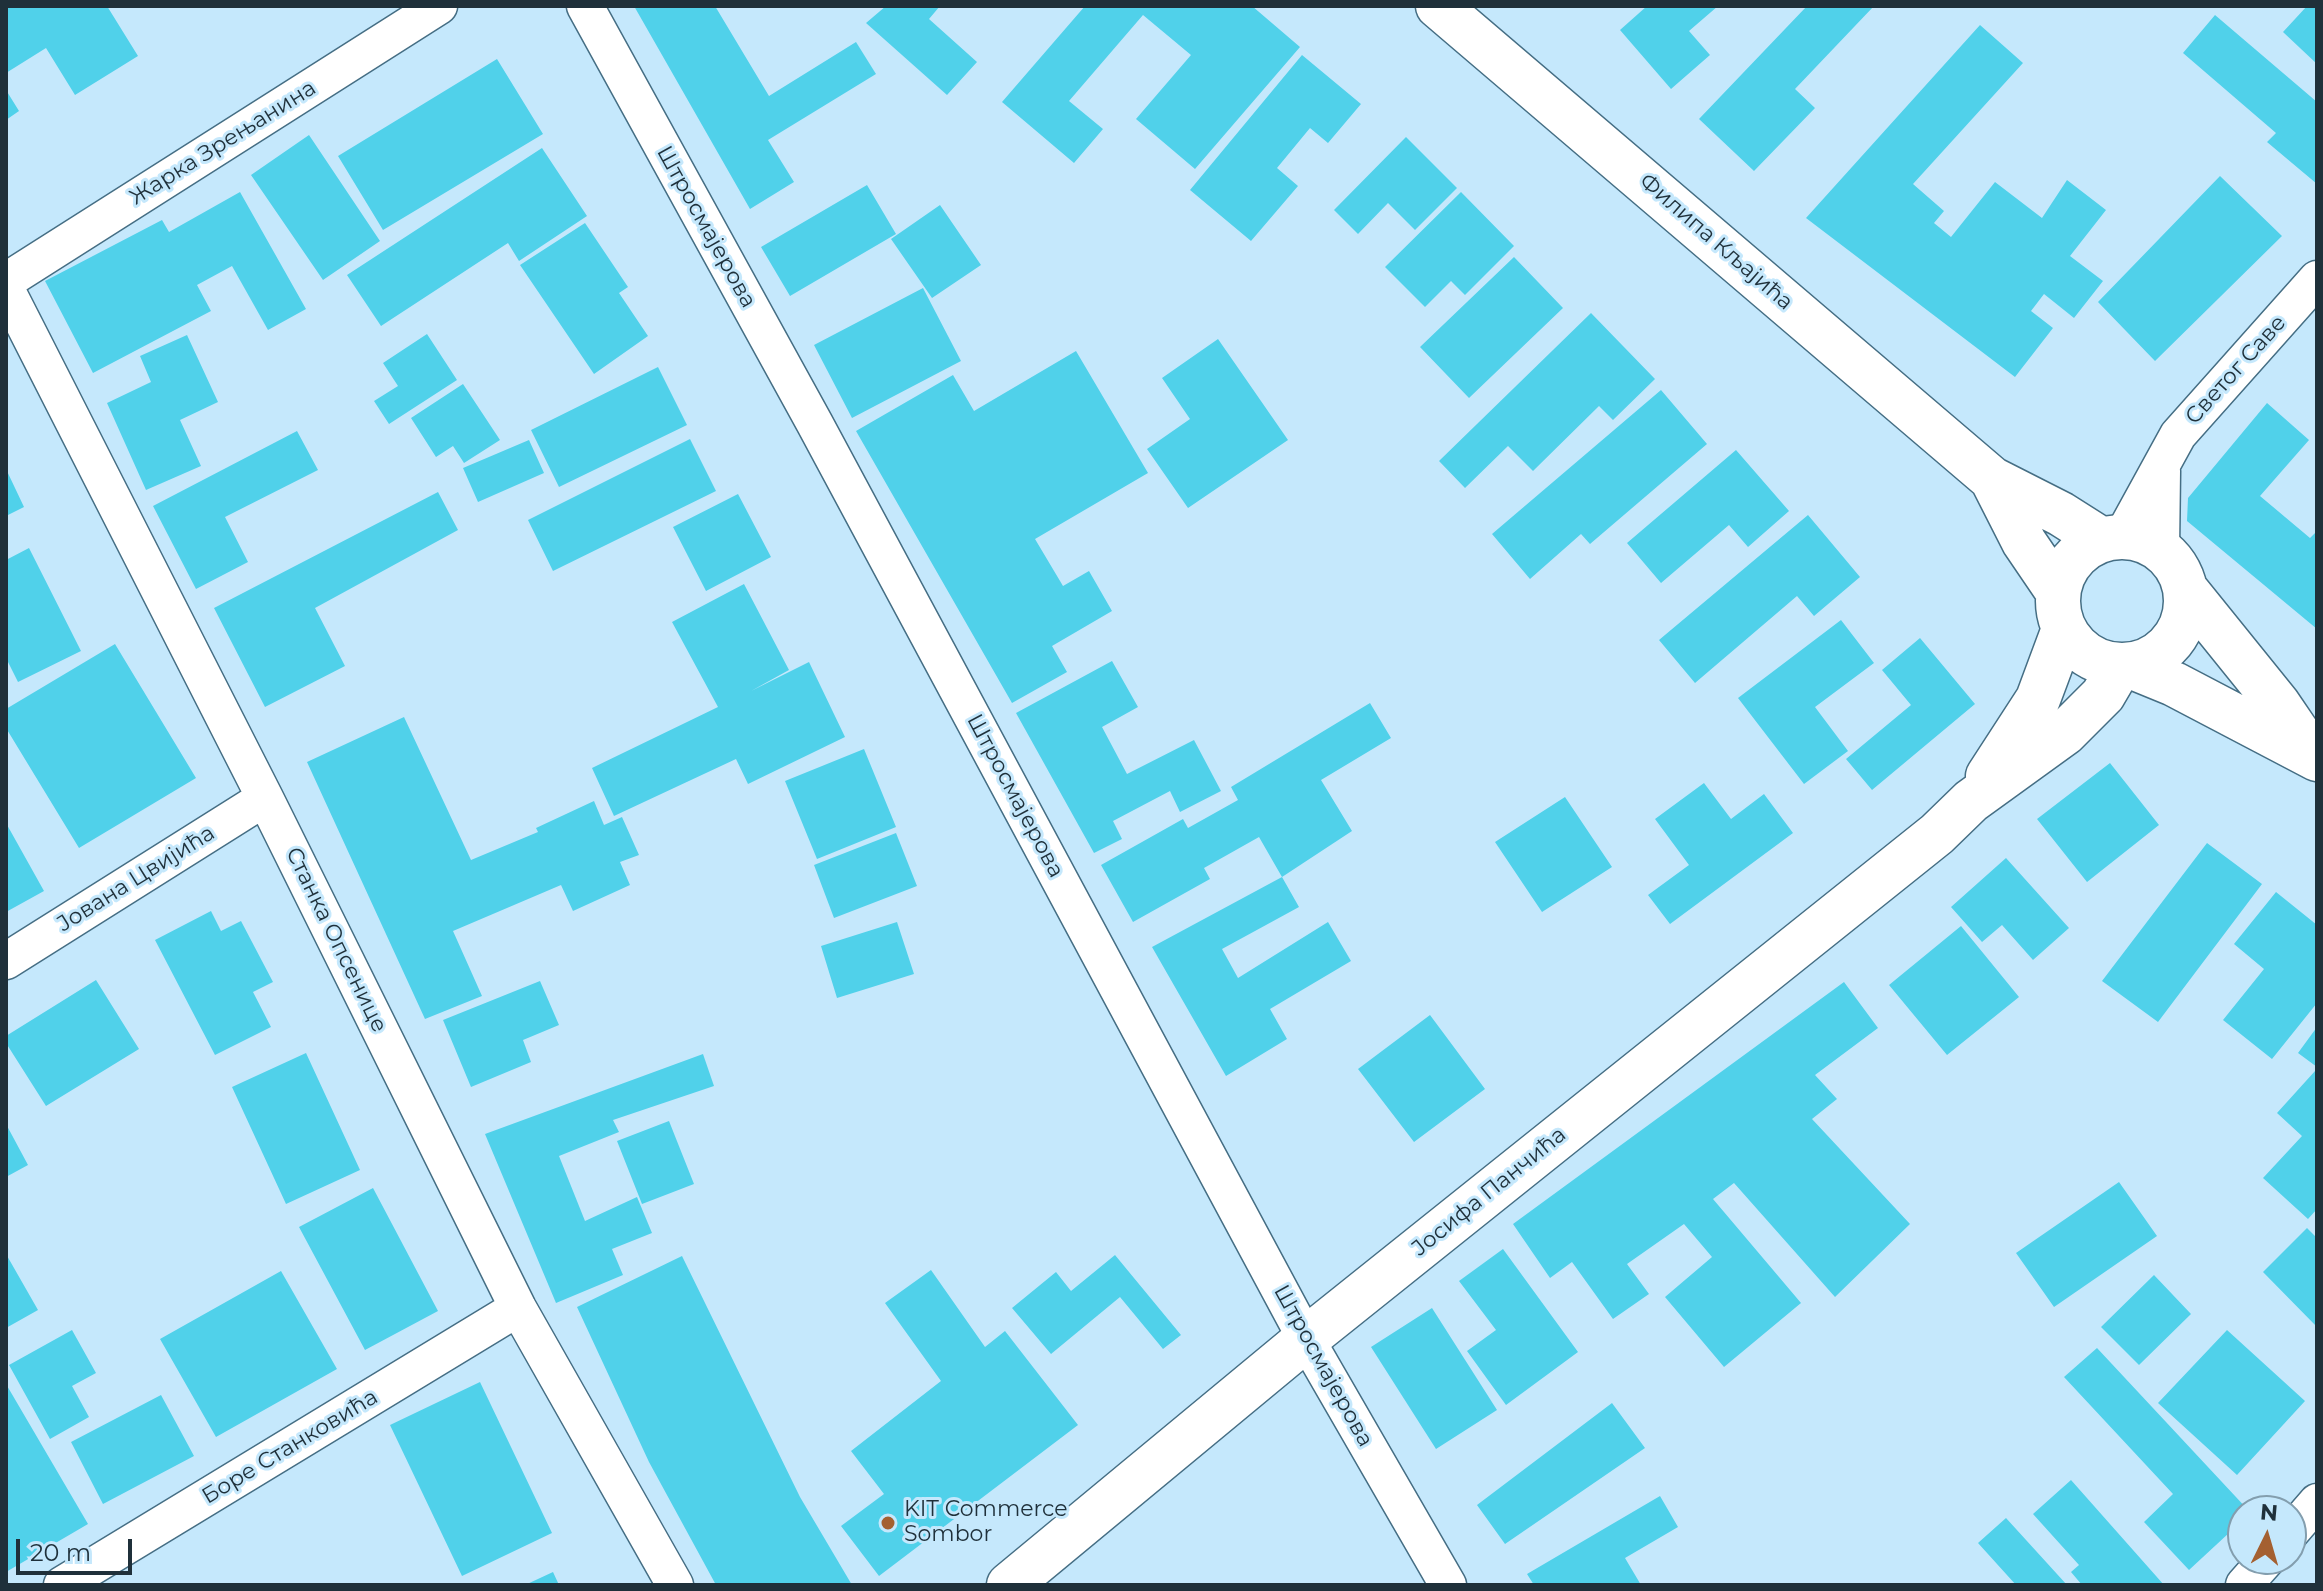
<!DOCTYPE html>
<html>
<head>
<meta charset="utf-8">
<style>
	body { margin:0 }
	#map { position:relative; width:2323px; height:1591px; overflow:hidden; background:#c5e8fc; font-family:Montserrat,sans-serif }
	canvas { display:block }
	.frame { position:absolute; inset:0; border:8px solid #1f303a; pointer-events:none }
	.north { position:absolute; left:2227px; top:1495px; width:80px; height:80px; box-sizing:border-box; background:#c5e8fc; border:2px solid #839eae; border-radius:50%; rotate:5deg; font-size:22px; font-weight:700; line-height:32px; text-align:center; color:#1f303a }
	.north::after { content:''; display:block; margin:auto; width:28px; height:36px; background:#a46031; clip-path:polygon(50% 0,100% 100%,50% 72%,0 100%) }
	.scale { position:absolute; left:16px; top:1539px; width:116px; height:36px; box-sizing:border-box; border:4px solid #1f303a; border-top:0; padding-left:10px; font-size:24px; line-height:28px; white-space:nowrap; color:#1f303a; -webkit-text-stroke:6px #c5e8fc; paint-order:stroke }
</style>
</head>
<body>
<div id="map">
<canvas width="2323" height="1591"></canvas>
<div class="frame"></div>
<div class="north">N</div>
<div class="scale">20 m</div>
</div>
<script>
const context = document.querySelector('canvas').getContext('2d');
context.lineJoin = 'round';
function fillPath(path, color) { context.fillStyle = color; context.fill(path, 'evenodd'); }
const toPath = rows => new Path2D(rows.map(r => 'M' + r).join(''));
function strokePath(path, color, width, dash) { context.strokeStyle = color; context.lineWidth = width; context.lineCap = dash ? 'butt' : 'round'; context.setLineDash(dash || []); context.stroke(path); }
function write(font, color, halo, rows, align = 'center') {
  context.font = font + ' Montserrat,sans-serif'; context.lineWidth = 6; context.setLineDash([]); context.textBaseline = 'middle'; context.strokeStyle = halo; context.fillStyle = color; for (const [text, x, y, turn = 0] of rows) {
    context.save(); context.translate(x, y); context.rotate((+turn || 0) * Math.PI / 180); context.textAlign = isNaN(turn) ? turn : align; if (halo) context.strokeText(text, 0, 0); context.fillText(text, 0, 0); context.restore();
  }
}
const building = toPath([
	[6,6,107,6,138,56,75,95,46,48,6,73],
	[634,6,715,6,769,96,856,42,876,74,768,140,794,182,750,209],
	[886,6,940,6,929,19,977,62,947,95,866,23],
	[1085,6,1252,6,1300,47,1195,169,1136,119,1191,55,1143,15,1069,101,1103,129,1074,163,1002,102],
	[1647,6,1718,6,1689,31,1710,55,1671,89,1620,30],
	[1807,6,1874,6,1795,89,1815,108,1754,171,1699,119],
	[2307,6,2317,6,2317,64,2283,32],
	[2215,15,2317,102,2317,184,2267,142,2276,133,2183,53],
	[1980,25,2023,63,1913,184,1944,211,1934,223,1951,237,1995,182,2042,218,2067,180,2106,210,2070,256,2103,281,2074,318,2044,294,2031,311,2053,328,2015,377,1806,218],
	[1302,55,1361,104,1328,143,1310,128,1277,168,1298,186,1251,241,1190,190],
	[497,59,543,134,383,230,338,156],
	[6,90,19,111,6,120],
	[309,135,380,241,323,280,251,175],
	[1406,137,1457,188,1415,230,1388,203,1358,234,1334,210],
	[542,148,587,216,519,261,508,243,381,326,347,275],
	[2220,176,2282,236,2155,361,2098,302],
	[867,185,896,234,790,296,761,247],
	[240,192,306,309,268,330,232,266,197,285,211,311,93,373,45,281,162,220,169,232],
	[1461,192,1514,246,1465,295,1451,281,1425,307,1385,267],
	[940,205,981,265,932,298,891,239],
	[585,223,628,287,619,293,648,336,594,374,520,265],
	[1514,257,1563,308,1469,398,1420,347],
	[923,288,961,361,852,418,814,345],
	[1591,313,1655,379,1613,420,1599,406,1533,471,1508,446,1465,488,1439,461],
	[427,334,457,380,389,424,374,401,398,386,383,363],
	[187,335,218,402,180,420,201,466,146,490,107,403,151,382,140,356],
	[1218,339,1288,440,1188,508,1147,449,1190,419,1162,378],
	[1076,351,1148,473,1035,539,1063,586,1089,571,1112,611,1052,646,1067,672,1012,703,856,431,953,375,974,411],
	[658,367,687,425,559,487,531,430],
	[463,384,500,440,464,463,453,446,436,457,411,418],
	[1661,390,1707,444,1590,544,1581,534,1530,579,1492,534],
	[2267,403,2309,440,2260,496,2310,538,2317,531,2317,629,2187,521,2188,498],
	[297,431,318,470,225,517,248,562,196,589,153,506],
	[690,439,716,491,553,571,528,520],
	[529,440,544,473,478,502,463,468],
	[1736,450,1789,511,1748,547,1729,525,1661,583,1627,543],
	[6,469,24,507,6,516],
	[438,492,458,530,315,608,345,666,265,707,214,608],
	[738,494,771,557,706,591,673,527],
	[1808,515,1860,577,1814,616,1797,596,1695,683,1659,640],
	[29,548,81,651,18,682,6,658,6,560],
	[744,584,789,670,751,691,809,662,845,737,748,784,736,759,614,816,592,768,718,707,672,622],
	[1841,620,1874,663,1815,707,1848,751,1804,784,1738,698],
	[1920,638,1975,704,1872,790,1846,759,1911,705,1882,670],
	[115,644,196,778,79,848,6,728,6,709],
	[1112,661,1138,707,1102,727,1127,774,1194,740,1221,791,1180,812,1170,791,1113,821,1122,839,1094,853,1016,713],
	[1370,703,1391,738,1321,780,1352,831,1282,877,1259,837,1204,868,1210,879,1133,922,1101,865,1183,819,1188,828,1238,800,1231,787],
	[404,717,471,860,538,832,536,828,594,801,604,825,622,817,639,855,620,862,630,885,573,911,561,885,453,931,482,996,425,1019,307,762],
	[864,749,896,827,817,859,785,781],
	[2110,763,2159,825,2087,882,2037,819],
	[1704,783,1731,819,1764,794,1793,833,1670,924,1648,895,1689,865,1655,819],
	[1565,797,1612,867,1542,912,1495,842],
	[6,823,44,891,6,912],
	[896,833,917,886,834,918,814,865],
	[2207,843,2262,884,2158,1022,2102,981],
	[2006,858,2069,928,2033,960,2002,925,1982,942,1951,907],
	[1282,877,1299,907,1222,949,1238,978,1328,922,1351,961,1270,1009,1287,1039,1226,1076,1152,947],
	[2276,892,2317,925,2317,1003,2272,1059,2223,1020,2264,969,2234,944],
	[211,911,221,931,241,921,273,982,253,992,271,1027,215,1055,155,940],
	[897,922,914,974,837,998,821,946],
	[1961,926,2019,997,1947,1055,1889,985],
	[96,980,139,1049,46,1106,6,1043,6,1036],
	[540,981,559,1025,523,1040,531,1062,471,1087,443,1020],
	[1844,982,1878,1028,1815,1075,1837,1099,1812,1119,1910,1224,1835,1297,1734,1183,1713,1199,1801,1303,1724,1367,1665,1297,1712,1257,1684,1224,1627,1264,1649,1294,1613,1319,1572,1262,1550,1278,1513,1224],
	[1430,1015,1485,1089,1414,1142,1358,1069],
	[2317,1027,2317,1067,2298,1053],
	[306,1053,360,1170,286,1204,232,1087],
	[703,1054,714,1086,613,1120,619,1132,559,1156,585,1221,637,1197,652,1233,612,1249,623,1275,556,1303,485,1134],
	[2315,1071,2317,1209,2308,1219,2263,1178,2302,1136,2277,1113],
	[669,1121,694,1184,642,1204,617,1141],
	[6,1124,28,1165,6,1177],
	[2119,1182,2157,1236,2054,1307,2016,1253],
	[373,1188,438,1311,365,1350,299,1227],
	[2307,1228,2317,1238,2317,1327,2263,1272],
	[1503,1249,1578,1352,1506,1405,1467,1351,1496,1330,1459,1281],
	[6,1254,38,1310,6,1328],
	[1115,1255,1181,1335,1163,1349,1120,1297,1051,1354,1012,1308,1056,1272,1071,1291],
	[682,1256,800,1497,852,1585,716,1585,649,1462,577,1307],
	[931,1270,985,1347,1005,1331,1078,1425,879,1576,841,1526,884,1494,851,1451,941,1381,885,1303],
	[281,1271,337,1369,216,1437,160,1339],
	[2154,1275,2191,1314,2139,1365,2101,1327],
	[1432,1308,1497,1410,1436,1449,1371,1347],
	[72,1330,96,1373,72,1386,89,1417,50,1439,9,1365],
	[2227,1330,2305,1401,2237,1475,2158,1403],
	[2097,1348,2249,1511,2243,1511,2243,1520,2189,1570,2144,1522,2173,1494,2064,1377],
	[480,1382,552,1533,462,1576,390,1425],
	[6,1384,88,1524,6,1572],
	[161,1395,194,1456,103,1504,71,1442],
	[1612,1403,1645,1448,1505,1544,1477,1505],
	[2071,1480,2164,1585,2082,1585,2071,1572,2079,1565,2033,1514],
	[1660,1496,1678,1527,1625,1558,1641,1585,1534,1585,1527,1574],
	[2006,1518,2067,1585,2016,1585,1978,1543],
	[553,1572,559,1585,525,1585]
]);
const minor = toPath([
	[585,6,815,424,1306,1339,1448,1585],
	[6,281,439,6],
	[6,289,265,798,518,1308,675,1585],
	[2122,537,2178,435,2317,279],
	[2161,550,2162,471],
	[6,961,265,798],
	[2291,1532,2317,1502],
	[62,1585,518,1308],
	[2244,1585,2267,1559]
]);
const tertiary = toPath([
	[1438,6,1992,479,2061,514,2102,540],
	[1992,479,2024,542,2058,592],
	'2058 601a64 64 0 1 1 128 0a64 64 0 1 1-128 0Z',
	[2186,590,2278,704,2312,754],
	[2130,666,2174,684,2317,759],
	[1988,776,2038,699,2064,629],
	[1009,1585,1306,1339,1937,834,1971,801,2065,733,2103,695,2120,666]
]);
const markers = [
	[888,1523,8,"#a46031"]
];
const streetNames = [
	["Жарка Зрењанина",223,143,-32],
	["Штросмајерова",706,227,61],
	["Филипа Кљајића",1716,242,41],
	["Светог Саве",2236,370,-48],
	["Штросмајерова",1015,796,62],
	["Јована Цвијића",136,879,-32],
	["Станка Опсенице",336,940,64],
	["Јосифа Панчића",1489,1192,-39],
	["Штросмајерова",1323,1366,61],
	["Боре Станковића",290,1447,-31]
];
const poiNames = [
	["KIT Commerce",904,1510],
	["Sombor",904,1535]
];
fillPath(building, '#50d1ea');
strokePath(minor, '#456e84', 39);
strokePath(tertiary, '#456e84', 47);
strokePath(minor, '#fff', 36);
strokePath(tertiary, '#fff', 44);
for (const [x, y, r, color] of markers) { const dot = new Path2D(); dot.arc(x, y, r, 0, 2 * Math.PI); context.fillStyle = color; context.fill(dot); strokePath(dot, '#c5e8fc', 3); }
write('22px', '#1f303a', '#c5e8fc', streetNames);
write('22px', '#1f303a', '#c5e8fc', poiNames, 'left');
</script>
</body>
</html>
